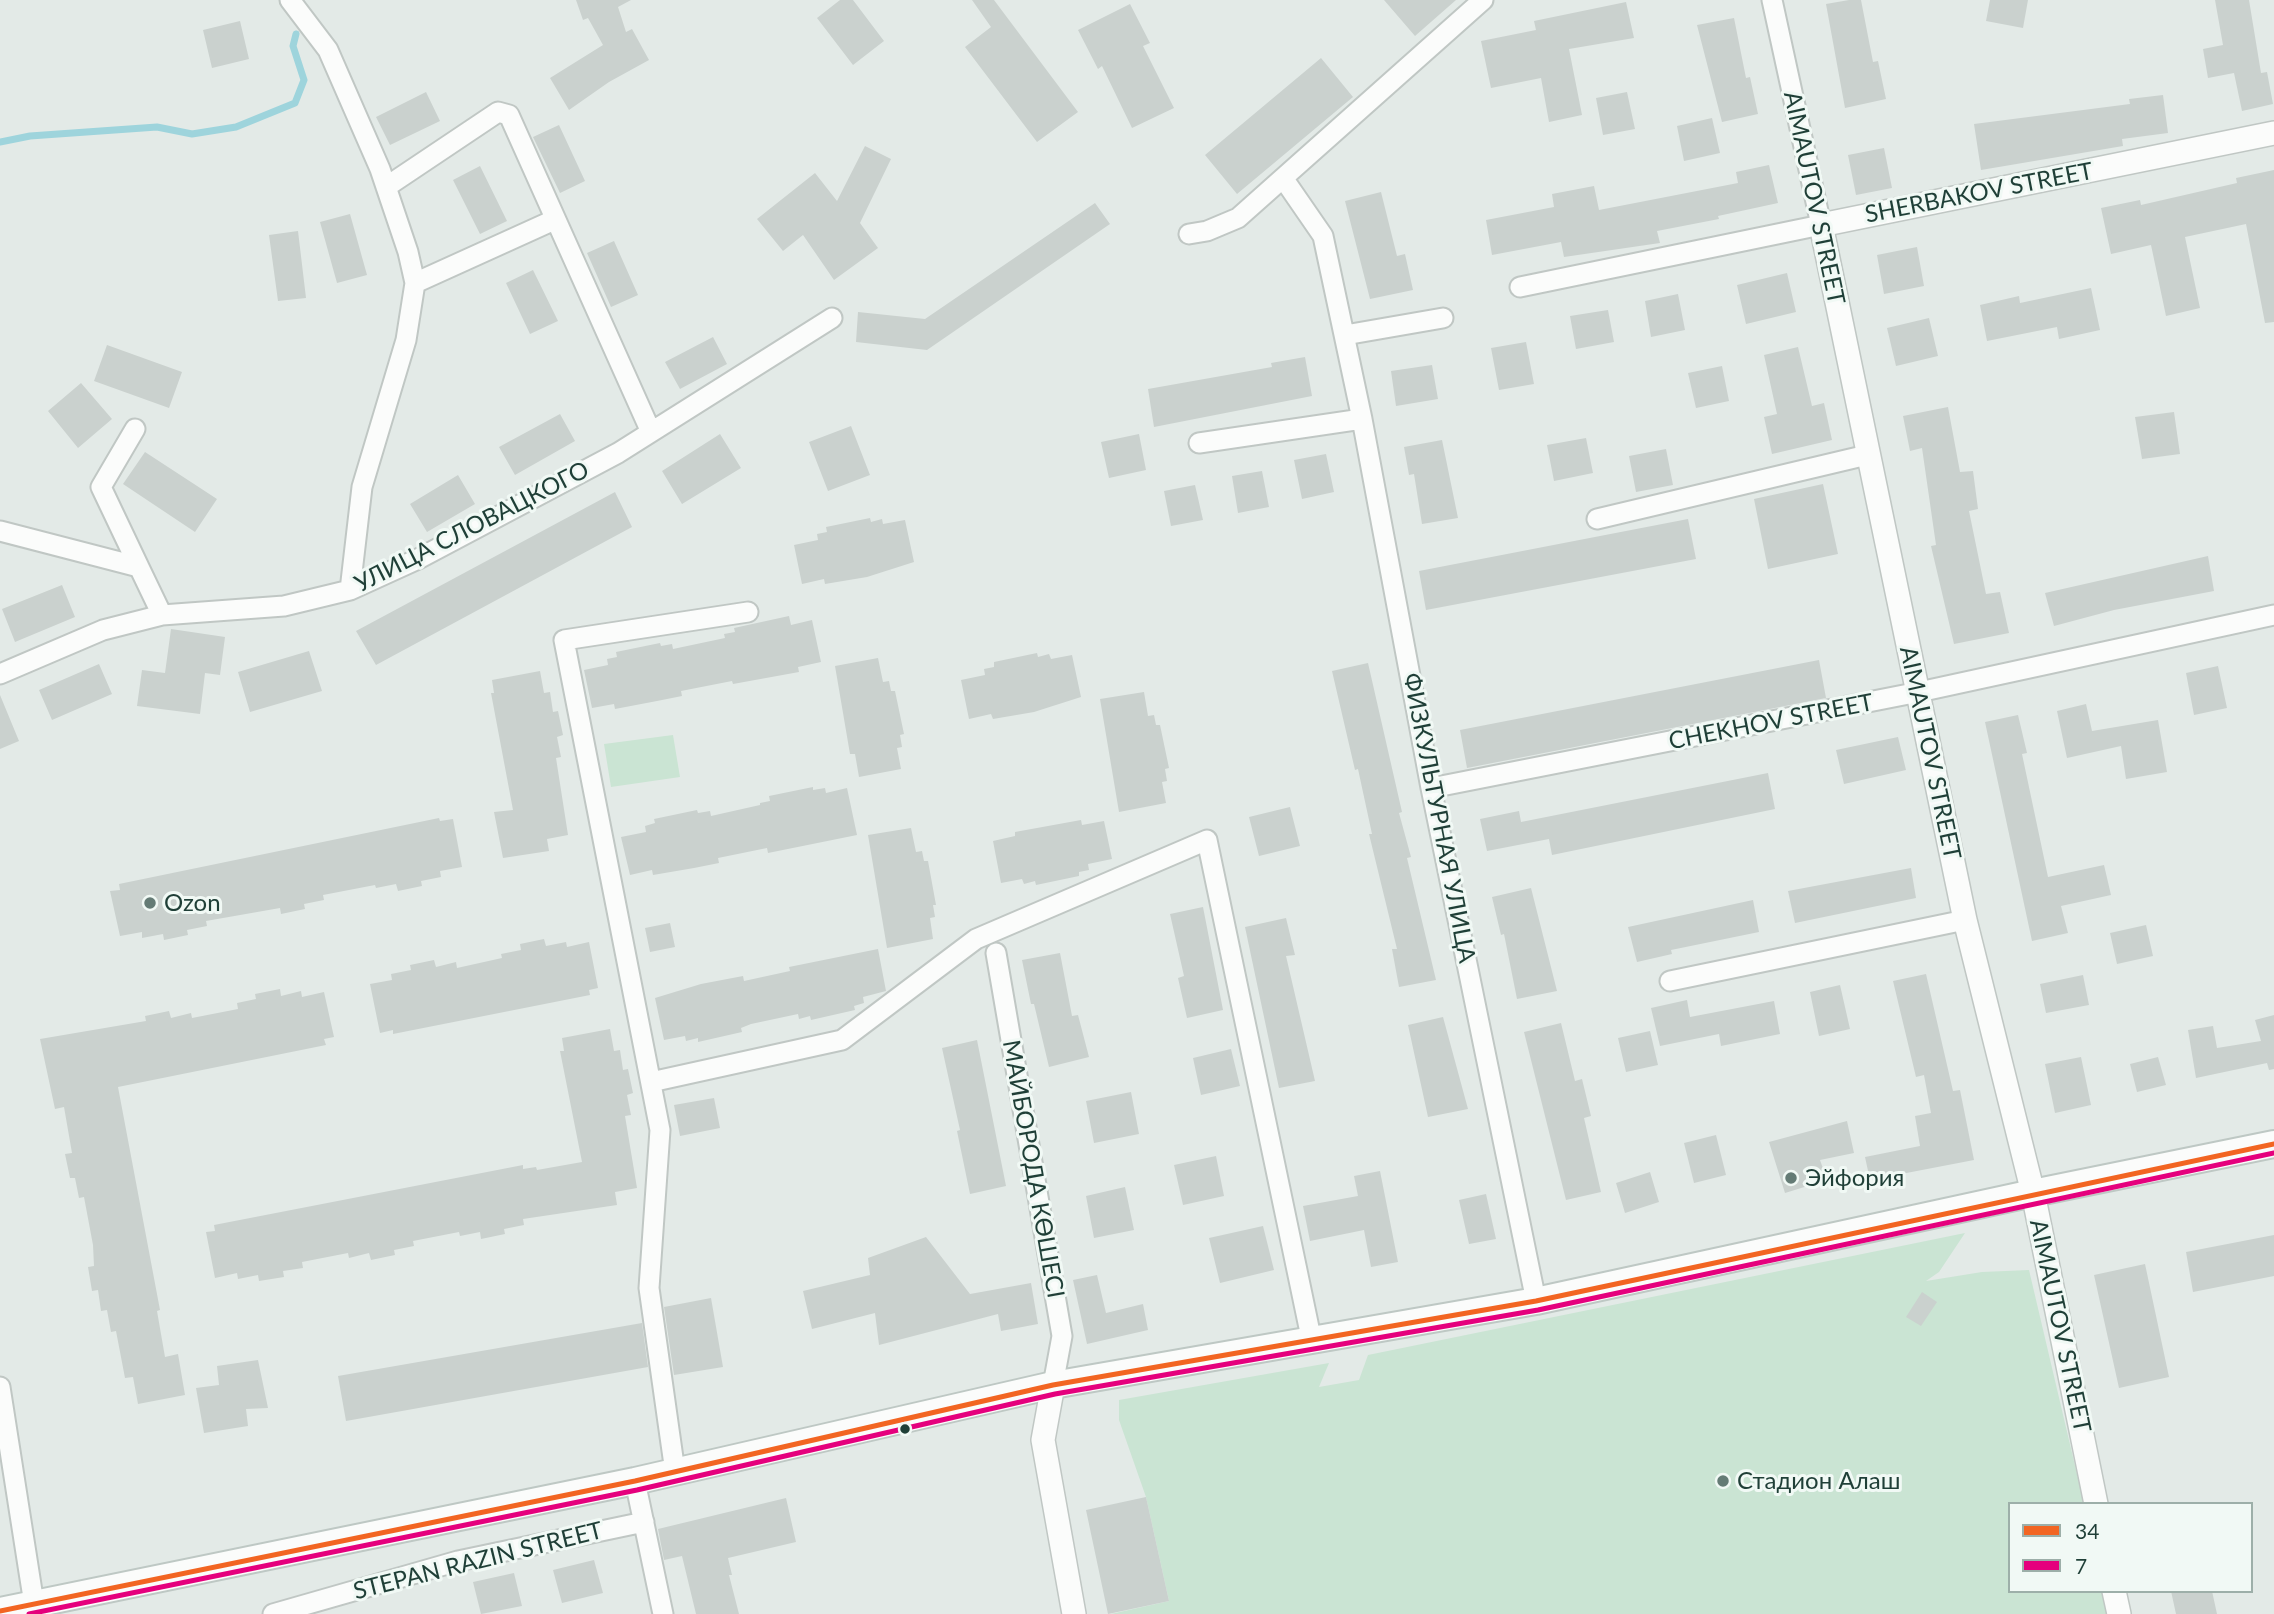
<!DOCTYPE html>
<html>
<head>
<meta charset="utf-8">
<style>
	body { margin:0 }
	#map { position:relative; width:2274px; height:1614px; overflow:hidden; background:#e3eae7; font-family:Lato,sans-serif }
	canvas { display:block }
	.legend { position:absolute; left:2008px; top:1502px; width:245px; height:91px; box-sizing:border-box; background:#f1f9f5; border:2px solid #9dafa9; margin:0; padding:9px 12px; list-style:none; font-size:21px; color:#1f3f37 }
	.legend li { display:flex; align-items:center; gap:14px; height:35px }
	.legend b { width:35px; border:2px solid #9dafa9 }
</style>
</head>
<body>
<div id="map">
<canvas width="2274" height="1614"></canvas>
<ul class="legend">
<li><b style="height:9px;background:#f26522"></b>34</li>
<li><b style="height:9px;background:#e5007d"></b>7</li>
</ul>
</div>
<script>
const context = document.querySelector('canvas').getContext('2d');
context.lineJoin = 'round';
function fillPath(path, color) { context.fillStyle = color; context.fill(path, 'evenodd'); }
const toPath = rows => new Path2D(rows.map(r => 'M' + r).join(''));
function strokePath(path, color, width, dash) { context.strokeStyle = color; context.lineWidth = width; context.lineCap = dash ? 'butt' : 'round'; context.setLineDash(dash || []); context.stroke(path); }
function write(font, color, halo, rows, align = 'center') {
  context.font = font + ' Lato,sans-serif'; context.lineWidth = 6; context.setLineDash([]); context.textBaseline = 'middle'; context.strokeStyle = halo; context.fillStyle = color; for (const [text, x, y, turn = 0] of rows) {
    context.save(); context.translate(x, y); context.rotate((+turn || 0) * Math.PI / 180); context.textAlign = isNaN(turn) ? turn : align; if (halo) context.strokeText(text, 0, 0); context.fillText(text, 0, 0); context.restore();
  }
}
const green = toPath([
	[673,735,680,777,611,787,604,744],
	[1965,1233,1939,1272,1926,1281,1982,1272,2029,1270,2084,1504,2010,1504,2010,1591,2105,1591,2111,1614,1111,1614,1169,1601,1146,1497,1119,1420,1119,1400,1329,1363,1319,1387,1359,1380,1368,1355]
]);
const stream = toPath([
	[0,142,30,136,157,127,192,134,236,127,295,103,304,80,293,46,296,34]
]);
const building = toPath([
	[576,0,631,0,618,7,626,32,632,29,649,60,609,82,569,110,550,78,603,45,588,18,583,20],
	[840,0,853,0,884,41,853,65,817,18],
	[972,0,994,0,1078,112,1037,142,965,47,991,27],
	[1384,0,1456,0,1415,36],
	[1849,0,1861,0,1873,62,1878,61,1886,99,1845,108,1826,4],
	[1990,0,2028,0,2023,28,1986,21],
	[2215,0,2249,0,2261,73,2267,72,2273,104,2242,111,2234,73,2208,78,2203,49,2223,45],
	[1626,2,1634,38,1569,49,1582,115,1549,122,1541,78,1491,88,1481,41,1536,30,1534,21],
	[1130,4,1150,43,1143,46,1174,108,1132,128,1102,66,1098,69,1078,30],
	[1734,18,1746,78,1750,77,1758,114,1722,122,1697,25],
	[240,21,249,59,212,68,203,30],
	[1321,58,1353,97,1237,194,1205,155],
	[426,92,440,121,390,145,376,117],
	[1627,92,1635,129,1603,135,1596,98],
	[2163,95,2168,133,2122,139,2123,146,1981,170,1974,124,2130,104,2129,99],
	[1712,118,1720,153,1684,161,1677,126],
	[559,125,585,181,560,193,533,137],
	[865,146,891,159,860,223,878,248,834,280,803,235,783,251,757,219,815,173,837,201],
	[1884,148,1892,188,1856,195,1848,155],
	[1769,165,1778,203,1718,216,1719,219,1657,231,1660,243,1564,257,1561,242,1492,255,1486,220,1554,207,1552,194,1594,186,1599,210,1738,183,1736,172],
	[480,166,507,221,480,234,453,180],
	[2274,170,2274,322,2265,323,2246,224,2185,237,2200,308,2166,316,2151,245,2111,254,2101,208,2140,200,2141,205,2237,183,2236,178],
	[1381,192,1397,256,1405,254,1413,290,1370,299,1345,201],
	[1095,203,1110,224,927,350,856,342,858,312,925,319],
	[350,214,367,275,337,283,320,222],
	[298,231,306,298,278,301,269,235],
	[614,241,638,295,611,307,587,253],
	[1917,247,1924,286,1884,294,1877,255],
	[533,270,558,321,530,334,506,283],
	[1787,273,1796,312,1746,324,1737,285],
	[2091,288,2100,330,2059,339,2057,327,1987,341,1980,305,2019,296,2020,303],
	[1678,294,1685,330,1651,337,1645,301],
	[1608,310,1614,342,1576,349,1570,316],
	[1929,318,1938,356,1896,366,1887,328],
	[713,337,727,364,680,389,665,362],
	[1526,342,1534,384,1499,390,1491,348],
	[107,345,182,372,169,408,94,381],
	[1798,347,1812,406,1824,403,1832,440,1772,454,1764,417,1777,414,1764,355],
	[1305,357,1312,396,1154,427,1148,389,1272,367,1271,363],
	[1432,365,1438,399,1396,406,1391,371],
	[1722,366,1729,401,1696,408,1688,373],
	[81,383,112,419,78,448,48,411],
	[1948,407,1960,472,1973,471,1978,509,1969,511,1986,594,2000,592,2009,633,1954,644,1931,546,1936,545,1922,448,1910,451,1903,416],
	[2174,412,2180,454,2142,459,2135,417],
	[560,414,575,441,515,475,499,447],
	[851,426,870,475,828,491,809,442],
	[720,434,741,468,682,504,662,471],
	[1139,434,1146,470,1109,478,1101,442],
	[1586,438,1593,473,1554,481,1547,445],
	[1442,440,1458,518,1422,524,1414,474,1409,475,1404,447],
	[1666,449,1673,485,1636,492,1629,456],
	[145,452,217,499,195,532,123,484],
	[1326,454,1334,492,1302,499,1294,460],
	[1262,471,1269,507,1238,513,1232,476],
	[458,475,475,504,427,532,410,504],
	[1823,484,1838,554,1768,569,1754,499],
	[1195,485,1203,520,1171,526,1164,491],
	[615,492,632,527,376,665,356,631],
	[870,518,871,522,882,519,883,524,905,520,914,562,867,577,825,584,824,579,802,584,794,545,818,540,817,534,827,532,826,527],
	[1688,519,1696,559,1426,610,1419,571],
	[2208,556,2214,591,2114,610,2054,626,2045,593],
	[62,585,75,617,15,642,2,609],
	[789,616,791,625,812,620,821,662,798,667,799,672,733,684,732,681,681,691,682,696,657,701,615,709,614,704,592,708,584,670,608,665,607,659,617,657,616,652,660,643,661,646,672,644,673,649,725,638,724,634,735,632,734,628],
	[171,629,225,637,220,675,205,673,200,714,137,706,142,670,165,673],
	[309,651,322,691,250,712,238,672],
	[1037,653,1038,657,1049,654,1051,659,1072,655,1081,697,1034,712,993,719,991,714,969,719,961,680,985,675,984,669,994,667,994,662],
	[878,658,883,682,889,681,891,691,895,691,904,734,900,735,902,747,897,748,901,769,859,777,855,754,850,754,835,666],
	[1819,660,1826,698,1467,768,1460,730],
	[1368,663,1402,812,1399,813,1411,857,1407,858,1436,980,1399,987,1392,949,1397,949,1369,834,1372,834,1358,769,1355,770,1332,671],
	[99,664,112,694,52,720,39,690],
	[2218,666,2227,708,2194,715,2186,673],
	[540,671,544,693,550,692,553,712,558,711,563,735,557,737,561,757,556,758,568,835,547,839,549,851,503,858,494,812,513,810,491,693,494,693,492,680],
	[1144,692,1148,716,1154,715,1156,725,1160,725,1169,768,1165,769,1167,781,1162,782,1166,803,1119,812,1100,699],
	[0,695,19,741,0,749],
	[2086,704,2092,731,2158,720,2167,772,2126,779,2121,746,2067,758,2057,711],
	[2018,715,2027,753,2022,754,2048,877,2104,865,2111,895,2061,906,2068,933,2032,941,1985,722],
	[1898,737,1906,770,1844,784,1836,750],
	[1768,773,1775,809,1552,855,1549,839,1487,851,1480,819,1519,811,1521,822],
	[813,787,813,790,825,788,826,793,847,788,857,835,768,853,767,848,718,858,719,863,694,868,653,875,652,870,630,875,621,837,646,832,645,826,655,823,654,819,697,810,698,813,710,811,711,816,760,805,760,803,770,801,769,796],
	[1290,807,1300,846,1259,856,1249,817],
	[439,818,440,821,453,819,462,867,440,871,441,877,421,881,422,886,398,891,396,884,376,888,375,885,323,895,324,900,304,904,305,909,281,914,280,908,206,921,207,926,187,930,188,935,164,940,163,934,142,938,142,932,120,936,110,891,120,890,119,884],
	[1081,820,1082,825,1104,821,1112,859,1088,864,1089,870,1079,872,1079,876,1036,885,1035,881,1024,884,1022,879,1001,883,993,841,1015,836,1015,832],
	[911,828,916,852,922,851,924,861,928,861,936,905,933,905,935,917,930,918,933,939,887,948,868,835],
	[1911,868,1916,898,1795,923,1788,891],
	[1531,888,1557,991,1517,999,1504,934,1501,935,1492,897],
	[1753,900,1759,932,1671,950,1672,954,1637,962,1628,927],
	[1203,907,1223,1010,1187,1018,1178,978,1184,976,1170,914],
	[1286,918,1295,955,1286,956,1315,1081,1279,1088,1245,927],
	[670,923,675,947,650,952,645,928],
	[2146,925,2153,956,2117,964,2110,933],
	[544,939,546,946,566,942,567,947,589,942,598,988,589,990,590,995,393,1034,393,1030,380,1033,370,984,392,980,391,974,411,970,410,965,434,960,436,967,456,962,457,968,502,958,501,954,521,950,520,944],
	[878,949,886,991,863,997,864,1003,854,1006,855,1010,811,1020,810,1016,799,1019,798,1014,751,1024,741,1028,742,1032,698,1042,698,1038,686,1041,685,1036,664,1040,655,998,701,984,743,976,744,981,790,971,789,967],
	[1060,953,1072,1016,1078,1015,1089,1057,1049,1067,1034,1004,1031,1004,1022,960],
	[1926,974,1953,1091,1960,1090,1974,1160,1870,1180,1865,1157,1920,1146,1915,1116,1931,1113,1924,1075,1916,1077,1893,981],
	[2083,975,2089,1005,2046,1013,2040,984],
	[1840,985,1850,1029,1819,1036,1810,992],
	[280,989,281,996,301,991,302,997,324,992,334,1037,324,1039,326,1045,118,1087,160,1310,157,1311,165,1357,178,1354,185,1395,138,1404,133,1377,125,1378,116,1331,111,1332,107,1310,101,1311,98,1290,92,1291,88,1267,94,1266,93,1245,84,1197,79,1198,75,1178,70,1178,65,1154,72,1153,64,1107,55,1109,40,1039,146,1021,145,1016,169,1011,171,1018,191,1013,192,1018,238,1009,237,1003,256,999,255,994],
	[1687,1000,1690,1017,1774,1001,1780,1034,1721,1046,1719,1034,1660,1046,1651,1008],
	[2274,1015,2274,1069,2269,1070,2267,1063,2196,1078,2188,1030,2213,1026,2217,1048,2261,1041,2255,1020],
	[1443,1017,1468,1109,1428,1117,1408,1025],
	[1561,1023,1575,1081,1582,1079,1591,1116,1584,1118,1601,1192,1566,1200,1524,1032],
	[610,1029,614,1051,620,1050,623,1070,628,1069,633,1093,627,1095,631,1115,625,1116,637,1188,615,1192,617,1205,523,1219,524,1225,504,1229,505,1234,481,1239,480,1232,460,1236,459,1232,413,1241,414,1246,394,1250,395,1255,371,1260,369,1253,349,1258,348,1253,302,1262,303,1268,283,1271,284,1277,259,1281,258,1275,238,1279,237,1273,215,1278,206,1232,215,1231,214,1225,523,1165,523,1169,536,1167,537,1170,582,1162,560,1051,564,1051,562,1038],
	[1650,1031,1658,1065,1626,1072,1618,1038],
	[977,1040,1006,1186,970,1194,957,1131,960,1130,942,1048],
	[1231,1049,1240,1086,1201,1095,1193,1058],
	[2081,1057,2091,1105,2055,1113,2045,1064],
	[2158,1057,2166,1085,2137,1092,2130,1064],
	[1131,1092,1139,1134,1094,1143,1086,1101],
	[714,1098,720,1128,680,1136,674,1105],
	[1847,1121,1854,1153,1820,1160,1827,1180,1785,1193,1769,1142],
	[1716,1135,1726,1175,1694,1183,1684,1143],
	[1216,1156,1224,1196,1183,1205,1174,1165],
	[1380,1171,1398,1262,1371,1267,1364,1230,1310,1241,1303,1206,1358,1196,1354,1176],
	[1650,1172,1659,1202,1625,1213,1616,1183],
	[1125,1187,1134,1230,1094,1238,1086,1196],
	[1486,1194,1496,1239,1469,1244,1459,1200],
	[1263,1226,1274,1270,1220,1283,1209,1238],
	[2274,1235,2274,1276,2193,1292,2186,1252],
	[926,1237,970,1294,1031,1283,1038,1324,1001,1331,998,1314,879,1345,875,1313,812,1329,803,1291,870,1275,868,1258],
	[2145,1264,2169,1377,2119,1388,2094,1275],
	[1097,1275,1106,1313,1143,1304,1148,1330,1087,1344,1073,1280],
	[1922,1292,1937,1302,1921,1326,1906,1317],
	[711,1298,723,1367,674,1375,664,1307],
	[642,1323,648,1367,346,1421,338,1376],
	[258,1360,268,1408,246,1409,248,1426,204,1433,196,1388,219,1385,217,1366],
	[1146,1497,1169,1601,1108,1614,1086,1510],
	[786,1498,796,1542,728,1558,732,1575,729,1575,739,1614,696,1614,682,1556,664,1560,658,1529],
	[594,1560,603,1593,562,1603,553,1570],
	[514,1573,522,1606,481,1614,473,1582],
	[2171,1591,2212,1591,2217,1614,2176,1614]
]);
const minor = toPath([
	[290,0,328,50,380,169,408,252,415,283,406,340,362,487,350,590],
	[1283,178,1323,236,1362,419,1431,788,1536,1301],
	[386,187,498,112,509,115,651,432],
	[1189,234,1207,231,1238,218,1483,0],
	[415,283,554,220],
	[1520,287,1821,225,1772,0],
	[1345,335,1443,318],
	[135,429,101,487,139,567],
	[1199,443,1362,419],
	[1597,519,1867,455],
	[0,531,139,567,162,615],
	[0,674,103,630,162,615,284,606,350,590,418,559,618,453,832,318],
	[1431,788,1919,692,2274,615],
	[996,953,1062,1336,1053,1385],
	[1670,981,1965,920],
	[651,1082,842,1040,976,939,1207,840,1312,1342],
	[0,1387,34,1604],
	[675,1472,649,1288,660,1130,564,640,748,612],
	[635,1481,663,1614],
	[273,1614,458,1561,644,1522]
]);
const tertiary = toPath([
	[1053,1385,1043,1440,1074,1614],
	[2096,1504,2033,1193,1965,920,1821,225,2274,133],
	[2114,1591,2119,1614]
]);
const secondary = toPath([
	[0,1611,635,1481,1053,1385,1536,1301,2033,1193,2274,1144]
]);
const bus1 = toPath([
	[0,1611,635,1481,1053,1385,1536,1301,2274,1144]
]);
const bus2 = toPath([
	[29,1614,637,1490,1055,1394,1538,1310,2274,1153]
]);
const markers = [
	[150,903,7,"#647b75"],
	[1791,1178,7,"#647b75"],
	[905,1429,6,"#1f3f37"],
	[1723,1481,7,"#647b75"]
];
const streetNames = [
	["SHERBAKOV STREET",1979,193,-11],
	["AIMAUTOV STREET",1814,198,78],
	["УЛИЦА СЛОВАЦКОГО",472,527,-27],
	["CHEKHOV STREET",1771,722,-11],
	["AIMAUTOV STREET",1930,753,78],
	["ФИЗКУЛЬТУРНАЯ УЛИЦА",1439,818,79],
	["МАЙБОРОДА КӨШЕСІ",1033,1169,80],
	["AIMAUTOV STREET",2060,1326,78],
	["STEPAN RAZIN STREET",478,1561,-14]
];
const poiNames = [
	["Ozon",164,903],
	["Эйфория",1805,1178],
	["Стадион Алаш",1737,1481]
];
fillPath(green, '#cae4d3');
strokePath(stream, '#9ed4dc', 7);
fillPath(building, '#cad1ce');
strokePath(minor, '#c0c7c4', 23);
strokePath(tertiary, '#c0c7c4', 26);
strokePath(secondary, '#bec8c4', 30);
strokePath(minor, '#fbfcfb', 19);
strokePath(tertiary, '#fbfcfb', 23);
strokePath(secondary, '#fbfcfb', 26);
strokePath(bus1, '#f26522', 5);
strokePath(bus2, '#e5007d', 5);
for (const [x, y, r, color] of markers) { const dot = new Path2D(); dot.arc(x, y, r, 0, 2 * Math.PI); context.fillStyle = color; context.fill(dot); strokePath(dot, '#f1f9f5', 2.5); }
write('24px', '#1f3f37', '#f1f9f5', streetNames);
write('24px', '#1f3f37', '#f1f9f5', poiNames, 'left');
</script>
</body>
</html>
